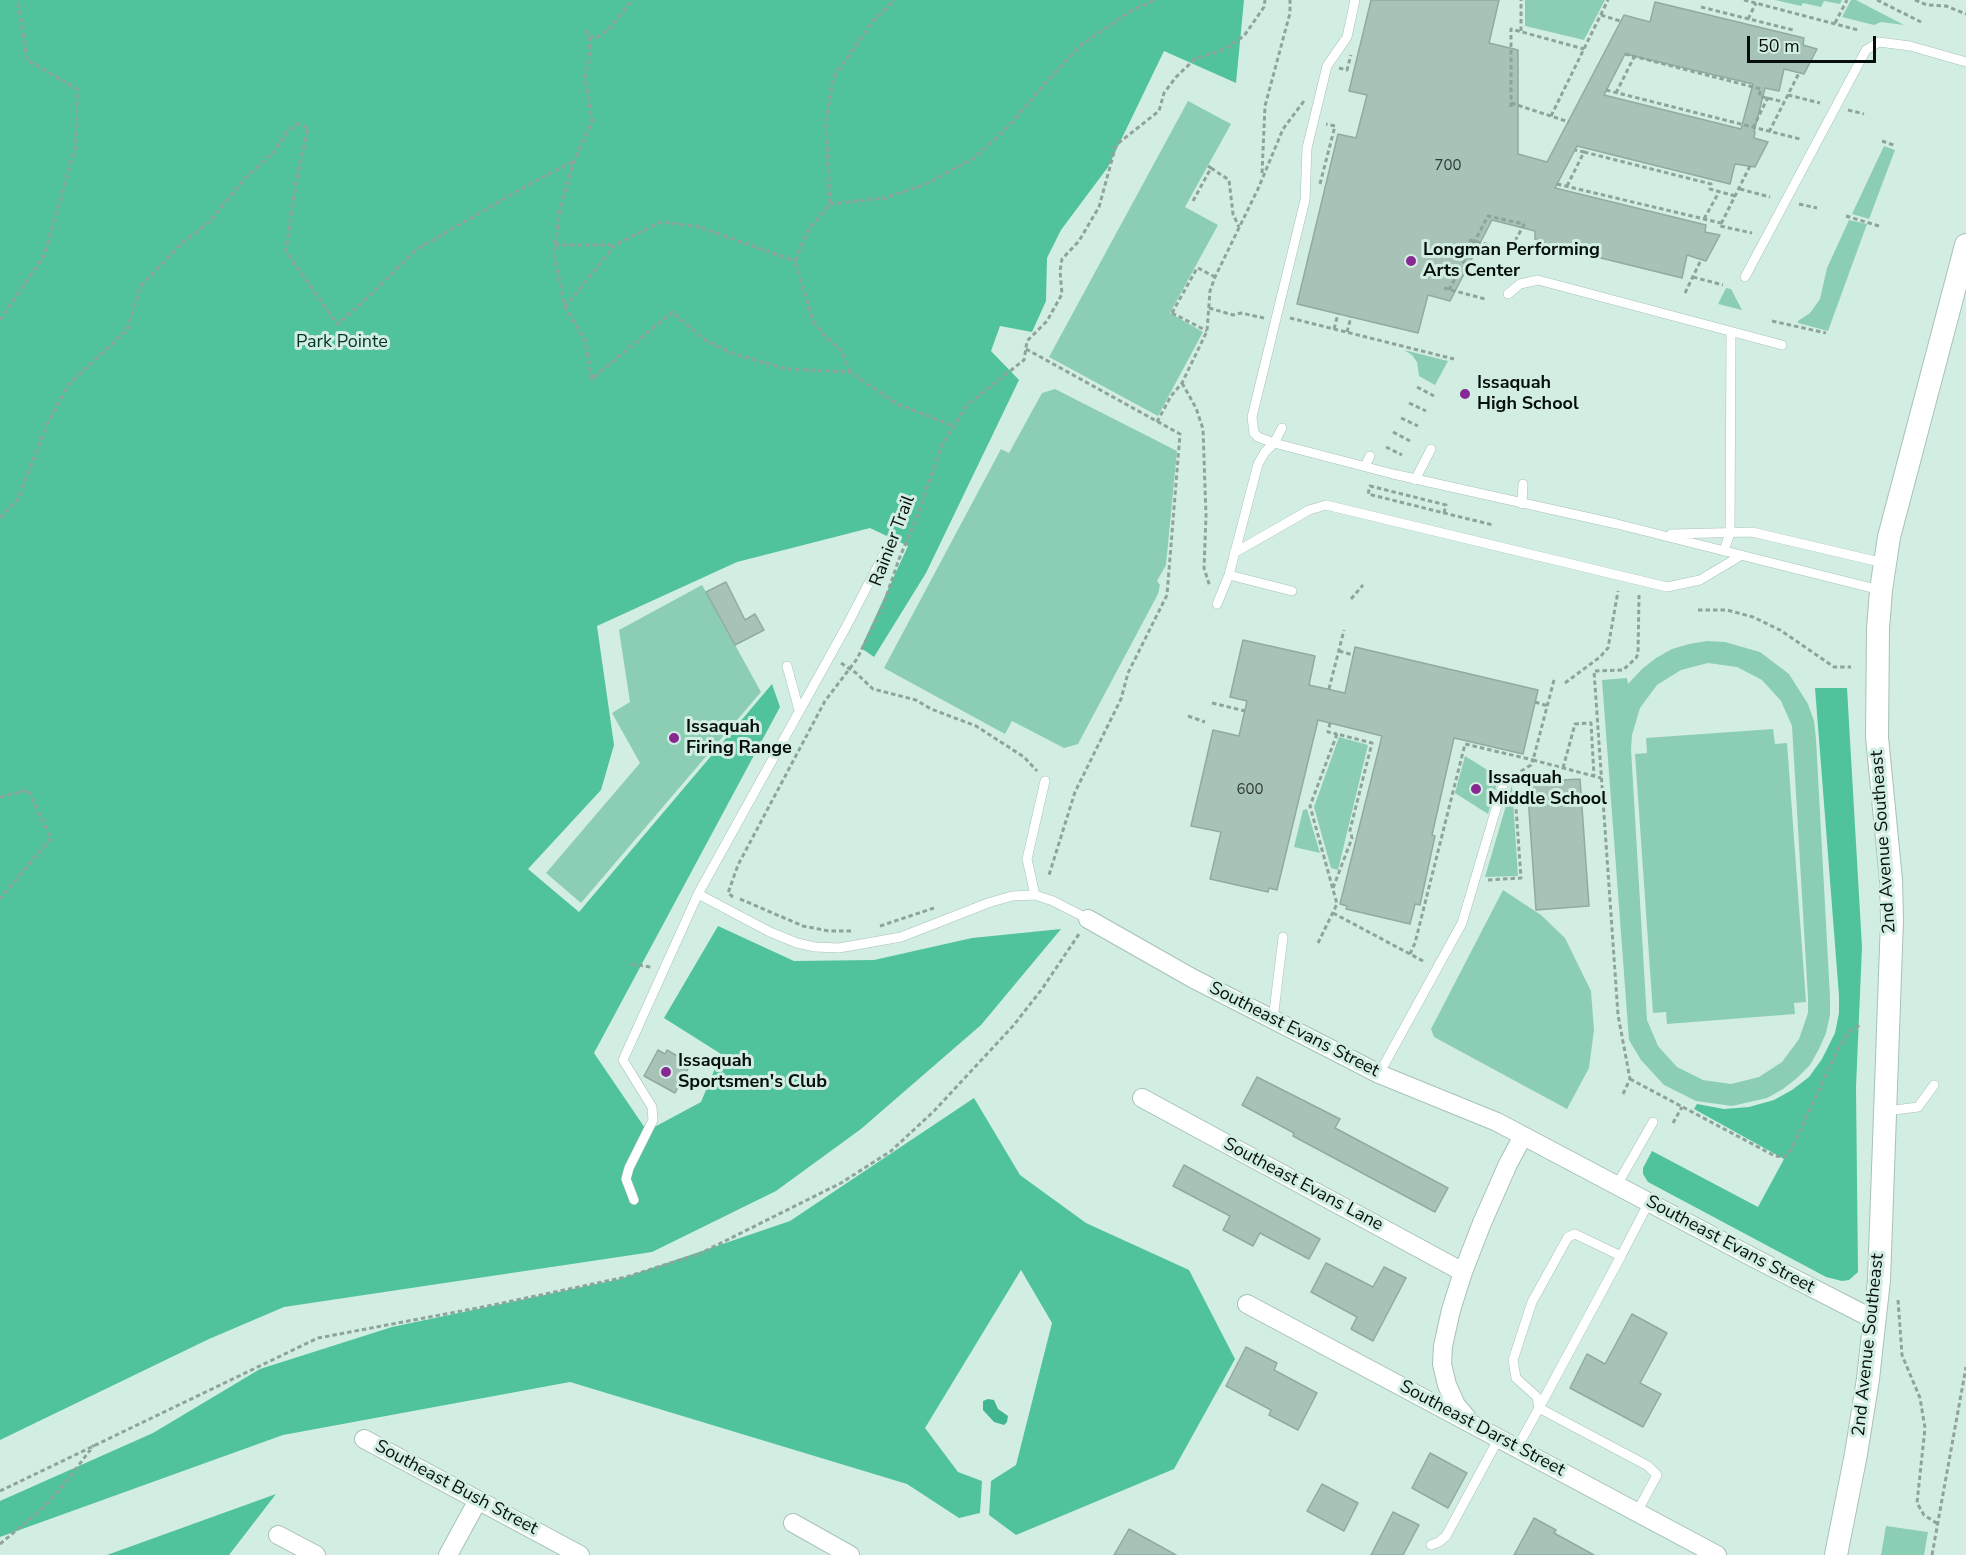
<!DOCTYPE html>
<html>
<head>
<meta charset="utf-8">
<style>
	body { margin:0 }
	#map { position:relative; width:1966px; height:1555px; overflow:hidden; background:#d2eee2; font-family:"Nunito Sans",sans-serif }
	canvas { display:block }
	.scale { position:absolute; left:1747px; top:36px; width:129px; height:27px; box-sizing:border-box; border:3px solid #060f0c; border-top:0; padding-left:8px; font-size:18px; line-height:21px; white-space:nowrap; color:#060f0c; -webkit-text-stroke:4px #d2eee2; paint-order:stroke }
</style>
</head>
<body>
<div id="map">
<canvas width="1966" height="1555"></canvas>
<div class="scale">50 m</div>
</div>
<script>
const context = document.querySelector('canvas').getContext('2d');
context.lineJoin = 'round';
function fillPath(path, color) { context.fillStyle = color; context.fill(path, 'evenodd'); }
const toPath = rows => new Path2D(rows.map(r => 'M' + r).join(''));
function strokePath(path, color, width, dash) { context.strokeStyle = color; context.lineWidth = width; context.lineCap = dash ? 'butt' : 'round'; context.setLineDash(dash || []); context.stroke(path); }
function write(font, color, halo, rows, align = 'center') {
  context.font = font + ' "Nunito Sans",sans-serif'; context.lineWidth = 6; context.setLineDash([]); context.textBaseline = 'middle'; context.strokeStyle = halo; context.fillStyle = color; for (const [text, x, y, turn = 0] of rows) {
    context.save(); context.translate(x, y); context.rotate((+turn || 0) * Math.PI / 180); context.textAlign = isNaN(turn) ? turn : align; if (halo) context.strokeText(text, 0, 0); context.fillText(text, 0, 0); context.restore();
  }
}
const green = toPath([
	[1525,0,1605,0,1584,40,1525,26],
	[1775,0,1842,0,1840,4,1824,1,1821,7,1803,3,1801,6],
	[1851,0,1856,0,1904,25,1881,22,1874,25,1842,17],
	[1188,101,1231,124,1185,207,1218,225,1170,313,1203,332,1158,416,1049,357],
	[1884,146,1895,150,1869,219,1852,214],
	[1849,220,1867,224,1828,331,1798,323,1798,321,1810,313,1820,299,1827,268],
	[1726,288,1731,289,1742,310,1718,304],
	[1404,350,1448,361,1435,385,1419,376,1417,362,1412,355],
	[1055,389,1177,451,1166,565,1157,581,1160,585,1158,594,1078,744,1064,748,1012,721,1005,734,884,668,1001,449,1009,453,1042,393],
	[702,585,761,692,581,903,546,873,640,763,612,713,630,702,619,630],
	[1707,641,1725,642,1760,652,1789,674,1808,704,1814,721,1816,739,1830,997,1830,1015,1826,1033,1819,1049,1810,1065,1797,1078,1783,1089,1767,1098,1732,1106,1696,1101,1664,1085,1641,1060,1629,1040,1602,680,1627,678,1628,684,1642,669,1656,658,1672,649,1689,644],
	[1708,663,1737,667,1762,680,1781,701,1792,726,1808,998,1808,1013,1799,1039,1782,1062,1759,1077,1731,1084,1703,1080,1677,1067,1658,1046,1647,1020,1631,749,1632,735,1640,708,1657,685,1681,670],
	[1773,729,1775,744,1787,743,1806,1002,1794,1003,1795,1014,1667,1024,1666,1012,1653,1013,1635,754,1647,753,1646,738],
	[1339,737,1368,745,1338,870,1331,868,1314,807],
	[1465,756,1499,777,1488,814,1455,793],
	[1512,785,1518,876,1485,877],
	[1307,809,1320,853,1294,847,1303,810],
	[1503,890,1541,915,1565,938,1591,991,1594,1030,1589,1068,1567,1109,1434,1037,1431,1029],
	[1886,1526,1928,1532,1924,1555,1881,1555]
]);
const forest = toPath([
	[0,0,1244,0,1236,83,1164,51,1108,167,1061,230,1047,258,1046,301,1032,332,1000,326,991,351,1019,380,926,573,874,657,861,648,908,546,870,528,737,562,597,626,614,745,601,790,528,869,579,912,772,684,780,707,594,1053,647,1131,701,1102,721,1054,664,1018,718,926,794,961,874,960,972,938,1061,929,981,1025,861,1129,776,1191,652,1252,284,1307,209,1339,0,1440],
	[1815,688,1847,688,1862,947,1856,1087,1858,1272,1849,1280,1842,1281,1826,1277,1648,1182,1643,1174,1643,1168,1652,1151,1758,1207,1784,1159,1694,1109,1697,1104,1724,1109,1749,1107,1774,1100,1792,1090,1809,1077,1822,1059,1835,1033,1839,1013,1839,996],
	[974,1098,1020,1175,1086,1223,1189,1270,1235,1359,1174,1469,1016,1535,989,1515,991,1481,1016,1465,1052,1323,1021,1270,925,1428,958,1472,982,1481,980,1513,959,1518,907,1484,570,1382,283,1435,0,1537,0,1501,153,1433,260,1369,392,1327,620,1279,790,1221],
	[276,1494,229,1555,107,1555]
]);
const water = toPath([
	[988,1399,994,1400,998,1409,1008,1416,1007,1422,1004,1425,994,1422,983,1410,983,1401]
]);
const building = toPath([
	[1371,0,1499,0,1489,43,1518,50,1518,154,1547,162,1624,15,1650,22,1655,2,1804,38,1803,45,1817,49,1804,74,1784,69,1779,91,1765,88,1754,132,1755,132,1754,138,1768,142,1755,167,1735,164,1730,184,1577,146,1555,188,1706,225,1705,232,1720,235,1706,261,1687,255,1682,278,1544,244,1544,242,1535,239,1535,231,1492,220,1450,301,1428,295,1418,333,1297,304,1338,134,1356,138,1367,95,1349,91,1371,0],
	[1625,54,1753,84,1741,129,1604,95,1625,54],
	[726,582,745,620,755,614,764,630,735,645,706,592,726,582],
	[1243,640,1315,656,1309,685,1345,693,1355,647,1538,690,1523,754,1454,738,1432,835,1435,836,1420,905,1415,904,1410,924,1346,909,1347,906,1340,904,1382,736,1318,720,1277,890,1269,888,1268,892,1210,879,1221,832,1191,826,1213,730,1239,736,1247,701,1230,697,1243,640],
	[1580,779,1589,906,1536,910,1527,782,1580,779],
	[658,1050,665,1054,667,1050,684,1060,682,1064,689,1067,675,1093,644,1076,658,1050],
	[1257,1077,1340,1119,1335,1128,1448,1188,1435,1212,1293,1136,1294,1133,1242,1105,1257,1077],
	[1184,1165,1320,1239,1309,1259,1260,1233,1253,1246,1223,1230,1230,1216,1173,1186,1184,1165],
	[1326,1263,1373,1287,1384,1267,1406,1278,1373,1341,1351,1329,1357,1317,1311,1292,1326,1263],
	[1632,1314,1667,1333,1640,1383,1661,1394,1643,1427,1570,1388,1587,1354,1605,1364,1632,1314],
	[1246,1347,1277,1363,1274,1370,1317,1393,1298,1430,1269,1415,1271,1410,1226,1386,1246,1347],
	[1430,1453,1467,1473,1448,1508,1412,1488,1430,1453],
	[1322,1484,1358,1503,1344,1531,1307,1511,1322,1484],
	[1393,1512,1419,1525,1403,1555,1371,1555,1393,1512],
	[1534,1518,1556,1530,1554,1533,1594,1555,1514,1555,1534,1518],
	[1129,1529,1176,1555,1114,1555,1129,1529]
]);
const path = toPath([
	[1744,0,1858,30],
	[1877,0,1921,22],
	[1915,0,1927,5,1946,6,1966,14],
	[1701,7,1793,30],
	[1601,15,1620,21],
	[1748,19,1756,3],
	[1835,23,1847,0],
	[586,30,589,37,590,53,585,76,592,122,574,161,560,208,554,254,565,307,585,340,592,379,672,312,705,340,734,354,786,369,850,372,897,404,954,426],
	[1521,31,1521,0],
	[589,37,598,37,610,28,632,0],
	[1625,54,1761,89,1759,96,1784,102],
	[1339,68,1347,70,1351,55],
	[1606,90,1800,139],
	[1616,93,1634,57],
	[1788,95,1820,103],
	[1511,103,1569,122],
	[1511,107,1511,29,1584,49],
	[1848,110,1864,114],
	[1551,116,1608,0],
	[1753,128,1768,97],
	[1769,132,1799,73],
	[1882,141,1896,146],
	[1584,152,1711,184,1710,189,1735,196],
	[1750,166,1720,226,1752,233],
	[1211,168,1229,180,1233,214,1239,227],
	[1262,173,1265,106,1290,13,1290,0],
	[1320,184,1335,126,1326,124],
	[1557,184,1721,223],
	[1567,186,1584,152,1575,150],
	[1740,189,1770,197],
	[1193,201,1211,168,1208,166],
	[830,204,885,198,926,184,974,158,1007,128,1048,80,1081,45,1134,9,1155,0],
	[1799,204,1817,208],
	[1846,216,1879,226],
	[1704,219,1719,192],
	[1469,240,1510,250,1526,221],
	[555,245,615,245],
	[1198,268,1215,277],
	[1693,277,1723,285],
	[1444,288,1485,299],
	[1449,290,1488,216,1524,224],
	[1685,293,1701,260],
	[565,307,615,245,660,222,696,226,795,261],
	[1209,308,1233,315,1241,313,1264,318],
	[1172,313,1197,268],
	[1172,313,1207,331],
	[1290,318,1454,359],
	[0,320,44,256,76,145,77,89,27,60,18,0],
	[1772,321,1826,333],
	[1334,329,1338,314],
	[1347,332,1351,317],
	[1026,349,1180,434,1167,595,1128,673,1121,699,1075,792,1049,875],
	[850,372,842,351,824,335,813,321,795,261,808,230,830,204,826,122,833,78,873,21,895,0],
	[1182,383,1196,408,1203,429,1206,516,1204,568,1210,587],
	[1417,387,1434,396],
	[1409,403,1426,411],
	[1401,418,1418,426],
	[1157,422,1171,396,1182,383,1207,331,1210,291,1215,277,1258,189,1283,129,1304,101],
	[1393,432,1410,441],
	[1386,447,1402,455],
	[1444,513,1446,505,1370,486,1368,494,1444,513,1493,525],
	[0,518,18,499,47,424,69,384,127,330,140,287,180,245,209,222,245,178,274,152,288,131,298,124,308,128,295,187,286,251,337,324,362,303,417,249,537,180,574,161],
	[1351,599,1363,585],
	[1698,610,1727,610,1753,617,1780,630,1834,667,1851,667],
	[1339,651,1353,655],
	[841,663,856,673,873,689,916,700,931,709,976,726,1024,757,1037,771],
	[1554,680,1533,760,1601,778],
	[1565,683,1600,657,1608,648,1618,591],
	[1329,689,1344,630],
	[1535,702,1548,706],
	[1212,703,1245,711],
	[1188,716,1205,722],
	[1330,723,1328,732,1337,734],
	[1563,768,1575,724,1591,723,1594,776],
	[0,797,28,790,51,838,0,899],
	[1488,880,1521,878,1515,794],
	[733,897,728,893,738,865,825,701,857,659,884,603,899,559,917,517,941,447,967,405,1024,360,1027,341,1047,321,1062,294,1060,271,1062,259,1079,241,1099,207,1116,145,1159,111,1164,93,1176,77,1195,59,1225,49,1244,36,1264,7,1265,0],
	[740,899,803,926,829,931,853,931],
	[1333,913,1425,962],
	[880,926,934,908],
	[1318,943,1337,904,1310,806,1337,734,1372,743,1350,830,1352,838,1333,888],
	[1410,954,1415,943,1465,744,1533,760,1531,765,1513,776],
	[631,964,651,967],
	[1630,1079,1775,1156,1784,1157,1791,1150,1838,1049,1851,1030,1862,1024],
	[1623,1094,1630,1079,1618,1015,1594,671,1623,670,1636,658,1638,654,1639,595],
	[1673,1123,1682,1107],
	[1898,1300,1902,1355,1920,1398,1925,1428,1917,1503,1924,1515,1938,1524],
	[0,1491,318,1338,488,1306,626,1277,699,1254,841,1183,891,1151,934,1111,1013,1026,1042,989,1079,934],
	[0,1544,44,1507,66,1482,94,1445],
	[1932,1555,1966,1367]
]);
const service = toPath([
	[1355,0,1347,37,1327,66,1307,148,1305,200,1252,417,1254,433,1258,437,1274,443,1393,474,1617,524,1880,590],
	[1745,277,1866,50,1879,42,1910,46,1966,62],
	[1508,294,1520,284,1538,280,1782,345],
	[1365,466,1370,456],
	[1415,480,1431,449],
	[1522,504,1523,484],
	[1671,534,1752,532,1884,563],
	[1724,551,1730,533,1731,332],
	[1234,553,1309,510,1326,505,1667,587,1700,580,1742,555],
	[1229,575,1292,591],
	[1217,604,1229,575,1258,464,1265,452,1274,443,1282,428],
	[787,666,799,710],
	[698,894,770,932,797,943,815,947,839,948,901,937,988,903,1012,896,1035,895,1053,901,1088,919],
	[1035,895,1027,859,1045,781],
	[1273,1020,1283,937],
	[1379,1074,1462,923,1504,782],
	[1887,1111,1918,1107,1934,1085],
	[1617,1185,1653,1122],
	[634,1200,626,1179,629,1168,653,1120,652,1107,623,1060,698,894,846,627,884,554],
	[1621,1256,1539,1408,1648,1466,1657,1475,1637,1512],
	[1517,1448,1539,1408,1537,1397,1516,1378,1513,1360,1532,1302,1568,1237,1575,1234,1621,1256,1649,1202],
	[1431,1545,1439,1542,1446,1536,1499,1438]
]);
const minor = toPath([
	[1088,919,1192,978,1352,1060,1379,1074,1497,1122,1754,1258,1875,1320],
	[1142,1098,1463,1272],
	[1247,1304,1717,1555],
	[1467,1418,1456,1405,1447,1385,1442,1364,1443,1346,1451,1310,1463,1272,1482,1223,1508,1164,1523,1136],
	[364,1439,580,1555],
	[793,1523,850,1555],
	[278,1535,316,1555],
	[448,1555,478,1500]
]);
const tertiary = toPath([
	[1836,1555,1856,1454,1868,1379,1879,1280,1892,920,1891,880,1877,737,1878,629,1881,590,1889,537,1966,245]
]);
const markers = [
	[1411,261,6,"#882993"],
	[1465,394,6,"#882993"],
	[674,738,6,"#882993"],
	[1476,789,6,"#882993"],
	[666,1072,6,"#882993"]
];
const numberNames = [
	["700",1448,166],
	["600",1250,790]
];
const poiNames = [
	["Longman Performing",1423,251],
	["Arts Center",1423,272],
	["Issaquah",1477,384],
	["High School",1477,405],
	["Issaquah",686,728],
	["Firing Range",686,749],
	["Issaquah",1488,779],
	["Middle School",1488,800],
	["Issaquah",678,1062],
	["Sportsmen's Club",678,1083]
];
const parkNames = [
	["Park Pointe",342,343]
];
const streetNames = [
	["Rainier Trail",893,541,-69],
	["2nd Avenue Southeast",1884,842,-94],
	["Southeast Evans Street",1294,1030,27],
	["Southeast Evans Lane",1303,1185,28],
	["Southeast Evans Street",1730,1245,28],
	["2nd Avenue Southeast",1869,1345,-84],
	["Southeast Darst Street",1482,1429,28],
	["Southeast Bush Street",456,1488,28]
];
fillPath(green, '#8cceb4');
fillPath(forest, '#50c39d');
fillPath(water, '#40b590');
fillPath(building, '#a7c2b7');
strokePath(building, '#90ab9f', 1.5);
strokePath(service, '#a6c2b6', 10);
strokePath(minor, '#a6c2b6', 20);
strokePath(tertiary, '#a6c2b6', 24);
strokePath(path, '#8ea49b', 3, [4.5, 3]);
strokePath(service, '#fff', 9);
strokePath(minor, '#fff', 18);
strokePath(tertiary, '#fff', 22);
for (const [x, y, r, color] of markers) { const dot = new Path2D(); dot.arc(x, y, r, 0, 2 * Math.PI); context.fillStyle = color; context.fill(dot); strokePath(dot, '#d2eee2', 2); }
write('15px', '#2e3c37', null, numberNames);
write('bold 18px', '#060f0c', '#d2eee2', poiNames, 'left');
write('18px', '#003627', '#d2eee2', parkNames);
write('18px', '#060f0c', '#d2eee2', streetNames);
</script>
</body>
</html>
